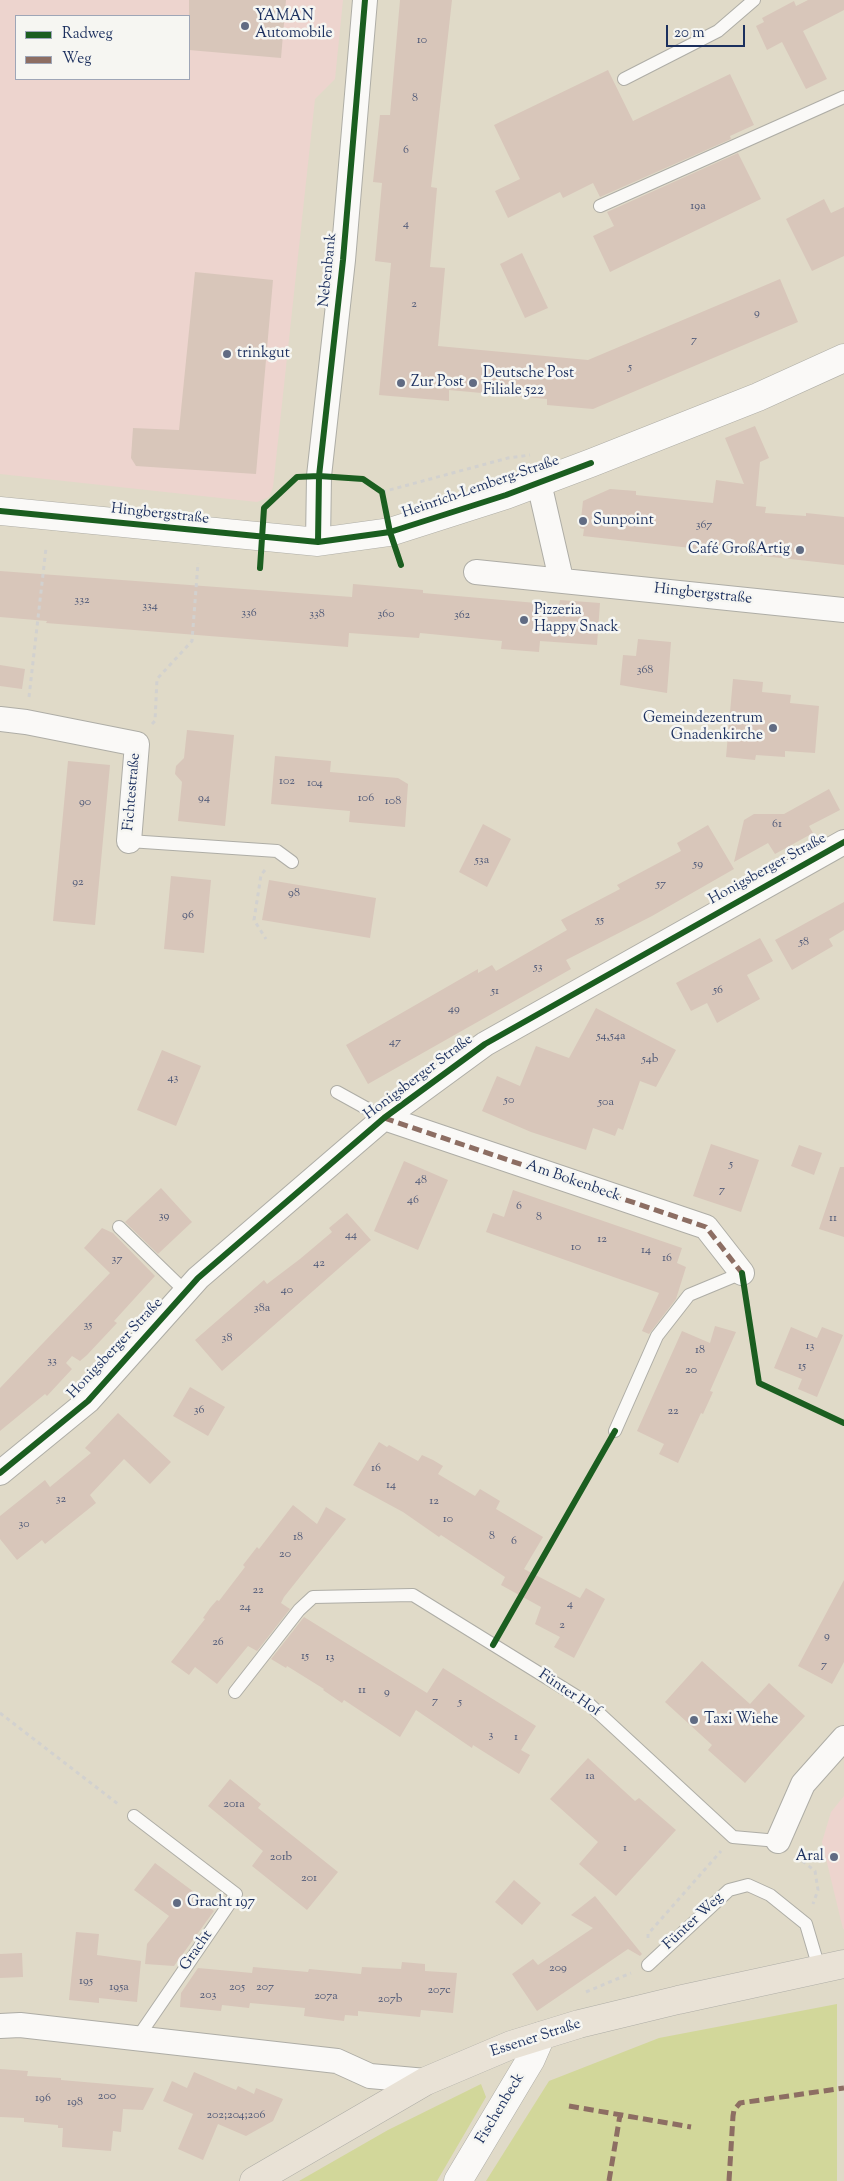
<!DOCTYPE html>
<html>
<head>
<meta charset="utf-8">
<style>
	body { margin:0 }
	#map { position:relative; width:844px; height:2181px; overflow:hidden; background:#e0dac8; font-family:"Sorts Mill Goudy",serif }
	canvas { display:block }
	.legend { position:absolute; left:15px; top:15px; width:175px; height:65px; box-sizing:border-box; background:#f6f6f2; border:1px solid #9ea6b7; margin:0; padding:6px 9px; list-style:none; font-size:15px; color:#1b2f5e }
	.legend li { display:flex; align-items:center; gap:10px; height:25px }
	.legend b { width:25px; border:1px solid #9ea6b7 }
	.scale { position:absolute; left:666px; top:25px; width:79px; height:22px; box-sizing:border-box; border:2px solid #1b2f5e; border-top:0; padding-left:6px; font-size:15px; line-height:18px; white-space:nowrap; color:#1b2f5e; -webkit-text-stroke:4px #f6f6f2; paint-order:stroke }
</style>
</head>
<body>
<div id="map">
<canvas width="844" height="2181"></canvas>
<ul class="legend">
<li><b style="height:6px;background:#1b5e20"></b>Radweg</li>
<li><b style="height:6px;background:#8d6e63"></b>Weg</li>
</ul>
<div class="scale">20 m</div>
</div>
<script>
const context = document.querySelector('canvas').getContext('2d');
context.lineJoin = 'round';
function fillPath(path, color) { context.fillStyle = color; context.fill(path, 'evenodd'); }
const toPath = rows => new Path2D(rows.map(r => 'M' + r).join(''));
function strokePath(path, color, width, dash) { context.strokeStyle = color; context.lineWidth = width; context.lineCap = dash ? 'butt' : 'round'; context.setLineDash(dash || []); context.stroke(path); }
function write(font, color, halo, rows, align = 'center') {
  context.font = font + ' "Sorts Mill Goudy",serif'; context.lineWidth = 5; context.setLineDash([]); context.textBaseline = 'middle'; context.strokeStyle = halo; context.fillStyle = color; for (const [text, x, y, turn = 0] of rows) {
    context.save(); context.translate(x, y); context.rotate((+turn || 0) * Math.PI / 180); context.textAlign = isNaN(turn) ? turn : align; if (halo) context.strokeText(text, 0, 0); context.fillText(text, 0, 0); context.restore();
  }
}
const built = toPath([
	[0,0,343,0,335,79,315,99,273,487,269,497,257,502,0,474],
	[16,16,189,16,189,79,16,79],
	[844,1796,844,1929,843,1929,822,1842,831,1812]
]);
const green = toPath([
	[837,2004,837,2181,486,2181,549,2081,659,2038],
	[481,2084,486,2097,437,2181,299,2181,388,2130]
]);
const building = toPath([
	[189,0,286,0,281,58,189,50],
	[400,0,452,0,431,187,437,188,430,267,445,268,438,346,588,360,780,279,798,322,593,409,547,405,547,399,449,390,449,401,379,395,391,263,375,261,382,183,373,182,380,115,390,115],
	[808,0,844,0,844,10,803,31,827,79,806,89,782,42,767,50,756,26,764,22,762,18,794,1,796,6],
	[608,70,633,121,730,74,754,125,730,136,731,139,600,197,593,183,563,198,560,192,508,218,495,191,520,179,494,125],
	[738,153,761,199,610,272,593,236,614,226,607,212],
	[824,199,831,213,844,207,844,256,812,271,786,219],
	[522,253,548,308,525,318,500,264],
	[195,272,273,280,256,474,136,466,131,458,133,428,179,430],
	[755,426,769,458,760,462,756,506,766,507,765,513,806,516,806,513,844,517,844,565,583,536,584,529,580,528,583,501,610,489,636,491,636,495,713,503,716,480,744,484,725,438],
	[0,571,352,597,353,584,423,590,423,593,559,605,560,600,600,603,597,645,540,641,539,652,501,649,502,641,420,633,419,638,349,633,348,647,46,623,47,621,0,617],
	[638,639,671,642,667,693,620,685,623,655,636,656],
	[0,665,25,669,22,689,0,686],
	[733,679,763,682,762,692,791,695,790,703,819,706,815,753,785,751,785,757,756,755,755,760,726,757],
	[187,730,234,735,225,826,178,821,182,782,175,774,176,766,184,758],
	[275,756,331,761,330,772,398,778,408,784,405,827,349,822,350,811,271,804],
	[68,761,110,765,95,925,53,921],
	[829,789,840,810,809,826,813,833,775,854,768,843,734,862,744,820,754,814,784,814],
	[483,824,511,839,487,887,459,872],
	[708,825,734,869,652,916,566,960,571,969,368,1084,346,1045,478,969,478,973,492,965,496,971,567,930,561,920,620,889,617,885,681,851,677,843],
	[171,876,211,880,204,953,164,949],
	[269,880,376,898,370,938,262,920],
	[844,902,844,930,829,939,833,946,792,970,775,940],
	[760,938,773,961,747,975,760,999,717,1023,707,1003,691,1011,676,983],
	[596,1008,676,1050,656,1087,640,1081,623,1130,618,1128,615,1136,593,1128,586,1150,531,1132,482,1111,497,1076,520,1086,536,1046,569,1058],
	[162,1050,201,1066,176,1126,137,1110],
	[711,1144,759,1160,741,1212,693,1196],
	[799,1145,822,1153,814,1175,791,1166],
	[404,1161,448,1180,418,1250,374,1231],
	[840,1167,844,1167,844,1237,819,1229],
	[161,1188,192,1222,158,1254,125,1222],
	[513,1190,682,1248,677,1263,686,1267,676,1299,649,1334,642,1331,659,1293,486,1232,493,1213,504,1217],
	[347,1213,371,1240,222,1371,195,1340,264,1280,267,1284,300,1259,332,1232,329,1228],
	[102,1228,113,1233,155,1276,114,1321,117,1323,87,1355,80,1361,72,1356,66,1363,72,1369,47,1396,45,1394,0,1431,0,1388,110,1273,84,1248],
	[715,1326,736,1332,710,1391,713,1392,703,1414,701,1413,678,1463,659,1454,664,1444,637,1431,682,1331,710,1343],
	[791,1327,817,1338,822,1327,843,1335,817,1397,798,1389,802,1379,774,1368],
	[190,1387,225,1407,208,1436,173,1416],
	[118,1413,171,1462,150,1484,124,1459,90,1495,96,1503,45,1544,42,1540,17,1560,0,1539,0,1516,45,1480,50,1487,91,1453,85,1448],
	[379,1442,387,1447,389,1445,418,1461,422,1455,433,1460,443,1466,438,1474,475,1496,480,1489,500,1501,496,1509,543,1537,524,1569,580,1598,586,1588,605,1599,574,1658,554,1647,560,1637,535,1624,541,1607,501,1585,505,1577,441,1535,439,1537,403,1512,353,1485],
	[293,1505,317,1524,326,1507,346,1519,284,1597,281,1603,290,1609,257,1651,248,1646,217,1684,195,1667,189,1675,171,1662,205,1619,203,1618,210,1608,217,1600,219,1601,245,1567,243,1565,257,1547,259,1549],
	[844,1580,844,1662,832,1684,798,1666],
	[304,1617,427,1693,443,1668,536,1726,521,1750,530,1755,519,1774,473,1745,472,1748,416,1710,400,1737,344,1700,342,1703,323,1690,324,1689,287,1666,286,1668,271,1659],
	[702,1661,750,1704,769,1683,805,1716,745,1783,708,1750,712,1745,665,1702],
	[588,1758,635,1801,639,1798,676,1830,616,1896,579,1864,598,1842,550,1799],
	[230,1779,261,1804,258,1808,338,1872,307,1910,252,1866,263,1851,208,1806],
	[155,1863,194,1892,192,1894,214,1911,174,1966,145,1964,147,1944,169,1916,134,1890],
	[514,1880,541,1903,522,1925,495,1902],
	[595,1896,642,1954,640,1956,628,1949,537,2011,512,1974,533,1959,538,1965,593,1928,571,1915],
	[76,1932,99,1934,97,1955,141,1961,137,2002,99,1998,99,2003,69,2000],
	[22,1953,23,1977,0,1978,0,1954],
	[402,1962,425,1964,425,1971,457,1973,453,2013,421,2010,420,2017,358,2011,358,2016,345,2015,344,2021,304,2016,305,2008,250,2003,249,2008,222,2005,221,2011,180,2007,181,1993,198,1968,252,1973,253,1967,308,1972,309,1969,361,1974,362,1967,401,1969],
	[0,2069,28,2071,27,2076,61,2078,61,2080,154,2088,143,2110,123,2109,121,2132,113,2131,111,2151,62,2147,63,2128,58,2128,58,2125,24,2122,24,2118,0,2117],
	[194,2072,236,2090,238,2086,254,2094,256,2088,283,2099,273,2121,246,2136,218,2124,203,2160,178,2149,193,2114,163,2101,172,2081,187,2088]
]);
const path = toPath([
	[382,492,508,458,530,455],
	[29,697,46,548],
	[152,724,155,721,157,679,192,641,198,563],
	[265,870,261,875,254,920,266,939],
	[0,1713,118,1804],
	[796,1856,815,1871,818,1890,813,1904],
	[648,1938,648,1934,721,1851],
	[586,1992,631,1973]
]);
const service = toPath([
	[624,79,718,31,754,0],
	[600,206,844,97],
	[129,841,277,851,292,862],
	[337,1092,384,1118],
	[119,1227,185,1291],
	[615,1431,657,1336,689,1295,742,1273],
	[235,1692,299,1610,313,1597,413,1595,589,1704,733,1837,778,1841],
	[134,1816,236,1894,136,2040],
	[648,1965,729,1890,748,1885,770,1895,806,1924,819,1968]
]);
const minor = toPath([
	[539,483,561,579],
	[318,542,319,476,343,260,365,0],
	[476,572,844,610],
	[0,719,26,722,137,744,129,841],
	[384,1118,706,1227,742,1273],
	[0,1473,88,1401,198,1278,384,1118,485,1044,844,842],
	[778,1841,803,1784,844,1738],
	[0,2026,20,2025,337,2061,370,2076,426,2081]
]);
const tertiary = toPath([
	[0,511,318,542,390,532,506,495,591,463,758,397,844,358],
	[458,2181,531,2059,541,2036]
]);
const primary = toPath([
	[254,2181,426,2081,511,2045,579,2024,678,2000,844,1964]
]);
const quiet = toPath([
	[384,1118,706,1227,742,1273,742,1277],
	[569,2106,691,2127],
	[609,2181,620,2115],
	[729,2181,733,2116,734,2110,740,2103,844,2088]
]);
const cycleway = toPath([
	[0,511,318,542,390,532,506,495,591,463],
	[318,542,319,476,343,260,365,0],
	[260,568,264,508,297,477,319,476,363,479,382,492,390,532,401,565],
	[742,1273,759,1383,844,1423],
	[0,1473,88,1401,198,1278,384,1118,485,1044,844,842],
	[493,1645,615,1431]
]);
const markers = [
	[245,26,5,"#606b83"],
	[227,354,5,"#606b83"],
	[401,383,5,"#606b83"],
	[473,383,5,"#606b83"],
	[583,521,5,"#606b83"],
	[800,550,5,"#606b83"],
	[524,620,5,"#606b83"],
	[773,728,5,"#606b83"],
	[694,1720,5,"#606b83"],
	[834,1857,5,"#606b83"],
	[177,1903,5,"#606b83"]
];
const numberNames = [
	["10",422,41],
	["8",415,99],
	["6",406,151],
	["19a",698,207],
	["4",406,225],
	["2",414,305],
	["9",757,314],
	["7",694,341],
	["5",630,368],
	["367",704,526],
	["332",82,601],
	["334",150,607],
	["336",249,614],
	["338",317,615],
	["360",386,615],
	["362",462,616],
	["368",645,671],
	["102",287,782],
	["104",315,784],
	["94",204,799],
	["106",366,799],
	["108",393,802],
	["90",85,803],
	["61",777,825],
	["53a",482,861],
	["59",698,865],
	["92",78,883],
	["57",661,885],
	["98",294,894],
	["96",188,916],
	["55",600,921],
	["58",804,943],
	["53",538,968],
	["56",718,991],
	["51",495,992],
	["49",454,1010],
	["54,54a",611,1037],
	["47",395,1043],
	["54b",650,1060],
	["43",173,1079],
	["50",509,1101],
	["50a",606,1103],
	["5",731,1165],
	["48",421,1181],
	["7",722,1191],
	["46",413,1201],
	["6",519,1207],
	["39",164,1217],
	["8",539,1218],
	["11",833,1219],
	["44",351,1236],
	["12",602,1240],
	["10",576,1248],
	["14",646,1251],
	["16",667,1259],
	["37",117,1260],
	["42",319,1264],
	["40",287,1291],
	["38a",262,1309],
	["35",88,1326],
	["38",227,1339],
	["13",810,1347],
	["18",700,1351],
	["33",52,1362],
	["15",802,1367],
	["20",691,1371],
	["36",199,1411],
	["22",673,1412],
	["16",376,1469],
	["14",391,1486],
	["32",61,1500],
	["12",434,1502],
	["10",448,1520],
	["30",24,1525],
	["8",492,1537],
	["18",298,1538],
	["6",514,1542],
	["20",285,1555],
	["22",258,1591],
	["4",570,1605],
	["24",245,1608],
	["2",562,1626],
	["9",827,1637],
	["26",218,1643],
	["15",305,1657],
	["13",330,1658],
	["7",824,1666],
	["11",362,1691],
	["9",387,1693],
	["7",435,1702],
	["5",460,1703],
	["3",491,1736],
	["1",516,1738],
	["1a",590,1777],
	["201a",234,1805],
	["1",625,1849],
	["201b",281,1858],
	["201",309,1879],
	["209",558,1969],
	["195",86,1982],
	["195a",119,1988],
	["205",237,1988],
	["207",265,1988],
	["207c",439,1991],
	["203",208,1996],
	["207a",326,1997],
	["207b",390,2000],
	["200",107,2097],
	["196",43,2099],
	["198",75,2103],
	["202;204;206",236,2116]
];
const poiNames = [
	["YAMAN",255,17],
	["Automobile",255,34],
	["trinkgut",237,354],
	["Deutsche Post",483,374],
	["Filiale 522",483,391],
	["Zur Post",411,383],
	["Sunpoint",593,521],
	["Café GroßArtig",790,550,"right"],
	["Pizzeria",534,611],
	["Happy Snack",534,628],
	["Gemeindezentrum",763,719,"right"],
	["Gnadenkirche",763,736,"right"],
	["Taxi Wiehe",704,1720],
	["Aral",824,1857,"right"],
	["Gracht 197",187,1903]
];
const streetNames = [
	["Nebenbank",329,270,-84],
	["Heinrich-Lemberg-Straße",481,488,-19],
	["Hingbergstraße",160,515,6],
	["Hingbergstraße",703,595,6],
	["Fichtestraße",133,792,-85],
	["Honigsberger Straße",768,870,-29],
	["Honigsberger Straße",419,1078,-37],
	["Am Bokenbeck",573,1182,19],
	["Honigsberger Straße",116,1349,-47],
	["Fünter Hof",569,1694,34],
	["Fünter Weg",694,1922,-43],
	["Gracht",197,1951,-55],
	["Essener Straße",536,2039,-18],
	["Fischenbeck",501,2109,-59]
];
fillPath(built, '#edd4ce');
fillPath(green, '#d2d79a');
fillPath(building, '#d8c6ba');
strokePath(service, '#aeada6', 14);
strokePath(minor, '#aeada6', 26);
strokePath(tertiary, '#aeada6', 29);
strokePath(primary, '#aeada6', 29);
strokePath(path, '#d2d1cf', 3, [4, 4]);
strokePath(service, '#faf9f7', 12);
strokePath(minor, '#faf9f7', 24);
strokePath(tertiary, '#faf9f7', 28);
strokePath(primary, '#e9e2d6', 28);
strokePath(quiet, '#8d6e63', 5, [10, 5]);
strokePath(cycleway, '#1b5e20', 6);
for (const [x, y, r, color] of markers) { const dot = new Path2D(); dot.arc(x, y, r, 0, 2 * Math.PI); context.fillStyle = color; context.fill(dot); strokePath(dot, '#f6f6f2', 2); }
write('12px', '#4b5676', null, numberNames);
write('15px', '#1b2f5e', '#f6f6f2', poiNames, 'left');
write('15px', '#1b2f5e', '#f6f6f2', streetNames);
</script>
</body>
</html>
